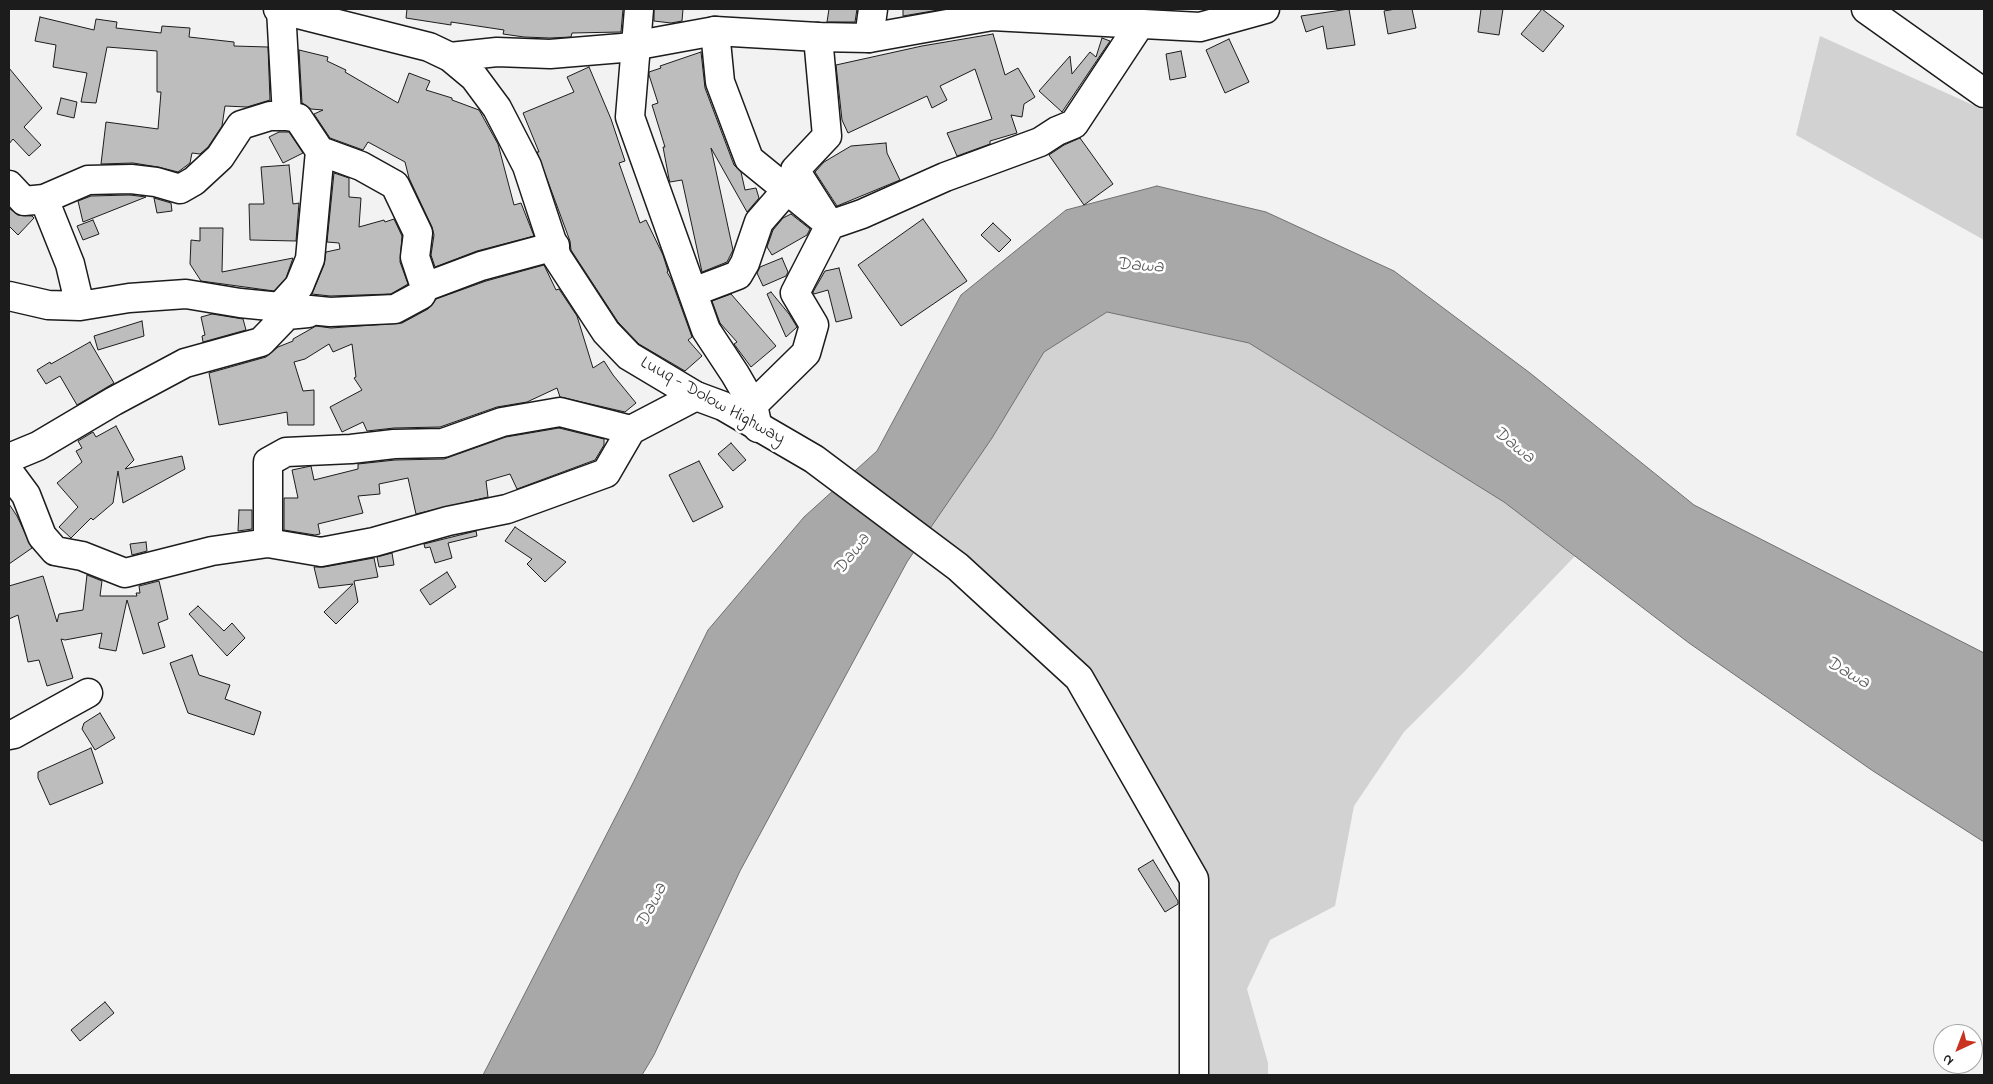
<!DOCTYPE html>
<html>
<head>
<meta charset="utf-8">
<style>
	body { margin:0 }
	#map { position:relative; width:1993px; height:1084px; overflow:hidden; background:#f2f2f2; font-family:"Indie Flower",sans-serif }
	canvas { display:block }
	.frame { position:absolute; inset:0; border:10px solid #1c1c1c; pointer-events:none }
	.north { position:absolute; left:1933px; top:1024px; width:50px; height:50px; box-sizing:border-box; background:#fff; border:1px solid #a4a4a4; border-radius:50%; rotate:223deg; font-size:14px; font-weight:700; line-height:20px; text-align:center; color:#1c1c1c }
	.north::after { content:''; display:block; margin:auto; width:18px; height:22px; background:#c8321e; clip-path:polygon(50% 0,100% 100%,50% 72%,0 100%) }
</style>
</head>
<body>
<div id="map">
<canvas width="1993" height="1084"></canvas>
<div class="frame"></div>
<div class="north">N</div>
</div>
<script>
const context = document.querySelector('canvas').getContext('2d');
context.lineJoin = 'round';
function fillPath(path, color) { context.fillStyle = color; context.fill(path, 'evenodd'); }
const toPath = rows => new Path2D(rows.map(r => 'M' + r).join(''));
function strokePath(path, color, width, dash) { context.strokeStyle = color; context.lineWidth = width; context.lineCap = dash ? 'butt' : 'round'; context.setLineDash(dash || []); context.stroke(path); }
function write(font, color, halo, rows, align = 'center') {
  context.font = font + ' "Indie Flower",sans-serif'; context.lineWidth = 5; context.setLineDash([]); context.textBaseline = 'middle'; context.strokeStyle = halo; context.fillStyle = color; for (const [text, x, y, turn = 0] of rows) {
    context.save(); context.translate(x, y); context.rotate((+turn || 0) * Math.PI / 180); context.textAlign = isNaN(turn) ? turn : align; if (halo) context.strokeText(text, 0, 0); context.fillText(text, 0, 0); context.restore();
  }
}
const green = toPath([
	[1820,36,1984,110,1984,240,1796,135],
	[1107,312,1249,343,1504,502,1575,556,1464,672,1404,732,1354,806,1335,906,1270,940,1247,989,1268,1063,1268,1075,1188,1075,1189,879,1075,681,920,541,992,438,1044,352]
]);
const water = toPath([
	[1157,186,1266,212,1394,271,1530,373,1694,505,1984,653,1984,842,1873,771,1689,643,1504,502,1249,343,1107,312,1044,352,992,438,907,562,740,871,654,1055,642,1075,483,1075,634,781,708,630,804,517,877,451,961,295,1066,210,1157,186]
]);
const building = toPath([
	[407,9,623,9,621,32,572,33,571,37,550,38,524,37,503,34,504,30,451,22,451,25,406,18,407,9],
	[654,9,683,9,682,21,671,23,654,21,654,9],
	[829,9,857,9,855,22,827,22,829,9],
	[903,9,944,9,903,16,903,9],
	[1349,9,1355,45,1327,49,1323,26,1306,32,1301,16,1349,9],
	[1396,9,1412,9,1416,28,1388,34,1384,11,1396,9],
	[1481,9,1503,9,1499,35,1478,32,1481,9],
	[1542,9,1564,26,1543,52,1521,34,1542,9],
	[40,17,94,30,96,19,117,22,116,28,161,33,162,26,190,28,189,37,234,42,234,46,268,47,270,100,247,107,225,106,222,126,208,147,200,154,192,153,190,163,178,172,158,167,133,163,101,164,106,122,158,129,161,92,157,92,157,51,107,47,96,103,81,102,87,73,53,67,56,45,35,41,40,17],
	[993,34,1005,75,1018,68,1035,97,1024,104,1022,117,1011,115,1017,133,990,141,990,144,957,156,947,133,992,119,975,69,940,86,947,100,932,108,927,96,848,133,842,120,836,65,922,46,993,34],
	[1102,38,1110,41,1062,112,1039,91,1070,56,1072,74,1090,52,1096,57,1102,38],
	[1229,39,1249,82,1225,93,1206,50,1229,39],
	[299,50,328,57,327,61,346,70,345,72,398,103,409,73,430,81,426,90,452,98,452,100,479,110,498,144,514,205,521,203,534,236,477,251,435,267,431,255,434,235,432,227,409,178,405,162,368,142,363,150,330,138,314,114,323,110,311,109,302,103,299,50],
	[1181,51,1186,77,1170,80,1166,54,1181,51],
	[701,52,705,88,734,165,741,172,745,190,756,188,759,198,747,212,711,148,733,250,727,262,702,272,682,180,670,182,669,179,663,147,665,147,652,105,658,103,649,75,649,72,661,68,660,66,701,52],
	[589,67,611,119,625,161,619,163,640,223,646,220,663,255,668,271,667,272,671,279,692,337,688,340,702,356,685,371,639,344,618,322,571,250,570,241,537,152,539,152,523,113,574,92,567,77,589,67],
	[9,68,42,108,24,127,41,145,29,156,13,139,9,144,9,68],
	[61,98,77,102,74,118,57,114,61,98],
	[279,132,289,132,303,153,283,163,269,137,279,132],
	[1080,138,1113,184,1084,205,1049,155,1064,145,1080,138],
	[886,143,887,153,900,180,837,206,815,172,824,162,851,146,886,143],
	[289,165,293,204,299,203,296,241,250,240,249,204,264,204,261,167,289,165],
	[334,173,349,178,349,197,361,198,359,227,384,220,385,222,394,219,402,236,400,262,408,284,391,294,330,296,312,294,324,265,326,252,340,249,339,243,327,242,334,173],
	[130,195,146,197,83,222,78,201,91,196,130,195],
	[154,198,171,203,172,211,157,213,154,198],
	[9,208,18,215,32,216,34,218,18,235,9,226,9,208],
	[791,214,810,229,807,235,772,255,767,247,773,230,783,218,791,214],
	[923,219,967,281,901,326,858,265,923,219],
	[93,220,99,234,83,240,77,226,93,220],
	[993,223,1011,240,999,252,981,235,993,223],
	[200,228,223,228,222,272,293,258,286,278,274,291,201,281,190,264,191,240,200,241,200,228],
	[782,258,788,272,786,276,763,286,757,273,760,267,782,258],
	[544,265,556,290,559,289,577,316,593,368,604,361,613,375,636,403,625,412,560,397,557,388,527,402,497,407,440,427,394,428,367,431,363,422,342,432,330,407,362,390,354,378,356,377,352,344,333,352,329,344,305,359,294,362,303,391,314,390,314,425,288,425,287,412,219,425,209,373,266,357,278,347,293,341,293,339,316,326,331,328,402,323,428,309,436,299,486,281,544,265],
	[839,268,852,318,836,322,828,290,814,294,813,292,825,271,839,268],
	[771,292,789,314,797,327,786,337,767,294,771,292],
	[731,294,776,346,751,367,734,344,737,342,720,323,712,301,731,294],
	[212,314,243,319,246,330,203,342,202,336,205,335,201,317,212,314],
	[142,321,144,336,98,350,94,336,142,321],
	[90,342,114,383,77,405,60,376,46,384,37,370,50,362,51,364,90,342],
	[116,426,134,460,125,469,182,456,185,469,123,503,118,471,113,503,93,520,91,518,71,538,59,527,78,507,57,483,82,462,76,451,82,448,78,441,93,432,96,437,116,426],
	[559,428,604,439,604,445,595,460,517,489,510,474,486,481,488,497,416,514,408,478,379,484,380,494,358,496,363,513,318,524,320,534,315,535,284,530,284,498,298,498,292,470,311,466,314,480,358,469,358,464,395,460,444,459,506,437,559,428],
	[731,443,746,460,733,471,718,454,731,443],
	[699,461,723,507,693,522,669,475,699,461],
	[9,504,17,516,32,548,9,564,9,504],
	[239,510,252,510,252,529,238,531,239,510],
	[515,527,566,562,545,582,527,564,532,559,505,541,515,527],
	[476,531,477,536,448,543,452,558,435,563,430,547,425,548,424,544,476,531],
	[146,542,147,551,132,555,130,544,146,542],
	[392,553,394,565,379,567,377,557,392,553],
	[374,558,378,577,354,581,358,602,336,624,324,612,353,584,319,588,314,567,324,567,374,558],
	[447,572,456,587,430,605,420,590,447,572],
	[87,575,102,581,100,596,137,596,136,593,140,593,139,586,159,581,168,619,158,623,165,647,143,654,127,600,116,651,99,648,102,633,65,640,61,639,73,678,47,686,39,660,28,662,18,615,9,619,9,586,43,576,57,622,59,614,83,610,87,575],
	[198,606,224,631,232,623,245,638,227,656,189,614,198,606],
	[192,655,199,675,230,685,225,699,261,712,254,735,188,713,170,663,192,655],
	[100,713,115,738,95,750,82,729,84,723,100,713],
	[91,748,103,783,50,805,38,778,38,772,91,748],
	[1153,860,1178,901,1178,904,1165,912,1138,869,1153,860],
	[105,1002,114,1013,80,1041,71,1030,105,1002]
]);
const minor = toPath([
	[639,9,630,117,706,330,735,374,753,405,758,428],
	[715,31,720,82,749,159,830,225,862,214,945,177,1040,142,1057,131,1074,124,1140,24],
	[869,38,873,9],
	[320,151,361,166,395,185,418,233,415,257,425,287],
	[9,185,24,201,44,199],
	[693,292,738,275,745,263,759,222,786,191],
	[9,296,48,305,80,306,129,298,186,294,240,303,330,312,395,309,421,295,425,287,481,266,555,246],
	[80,306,70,264,44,199,88,180,131,179,156,182,180,189,194,181,220,157,241,125,270,116,287,116,281,9],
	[280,307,299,286,310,259,320,151,298,118,287,116],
	[753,405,806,353,814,325,795,293,830,225,795,170,827,136,818,37],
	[9,458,38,446,114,401,185,363,261,342,287,315,308,313],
	[9,472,26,495,42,536,55,551,82,556,125,573,212,551,268,543,321,552,374,542,448,521,507,509,606,473,631,430],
	[268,543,268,462,286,452,351,449,394,444,443,443,502,422,560,412,631,430,696,396],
	[9,735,14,734,88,693]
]);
const major = toPath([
	[278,9,429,47,450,57,474,77,497,108,527,166,557,257,606,332,629,356,696,396,723,406,814,459,958,567,1079,678,1194,879,1194,1075],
	[1866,9,1984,93],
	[450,57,497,52,550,54,622,48,715,31,818,37,869,38,992,16,1200,27,1265,9]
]);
const streetNames = [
	["Luuq - Dolow Highway",712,402,29]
];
const waterNames = [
	["Dawa",1140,267,4],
	["Dawa",1513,446,39],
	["Dawa",853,555,-52],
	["Dawa",1847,674,30],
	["Dawa",653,906,-63]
];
fillPath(green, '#d2d2d2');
fillPath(water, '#a8a8a8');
strokePath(water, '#707070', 1);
fillPath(building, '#bdbdbd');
strokePath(building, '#1c1c1c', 1);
strokePath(minor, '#1c1c1c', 31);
strokePath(major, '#1c1c1c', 31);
strokePath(minor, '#fff', 28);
strokePath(major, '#fff', 28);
write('18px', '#1c1c1c', '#fff', streetNames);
write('italic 19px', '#5b5b5b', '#fff', waterNames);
</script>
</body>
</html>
